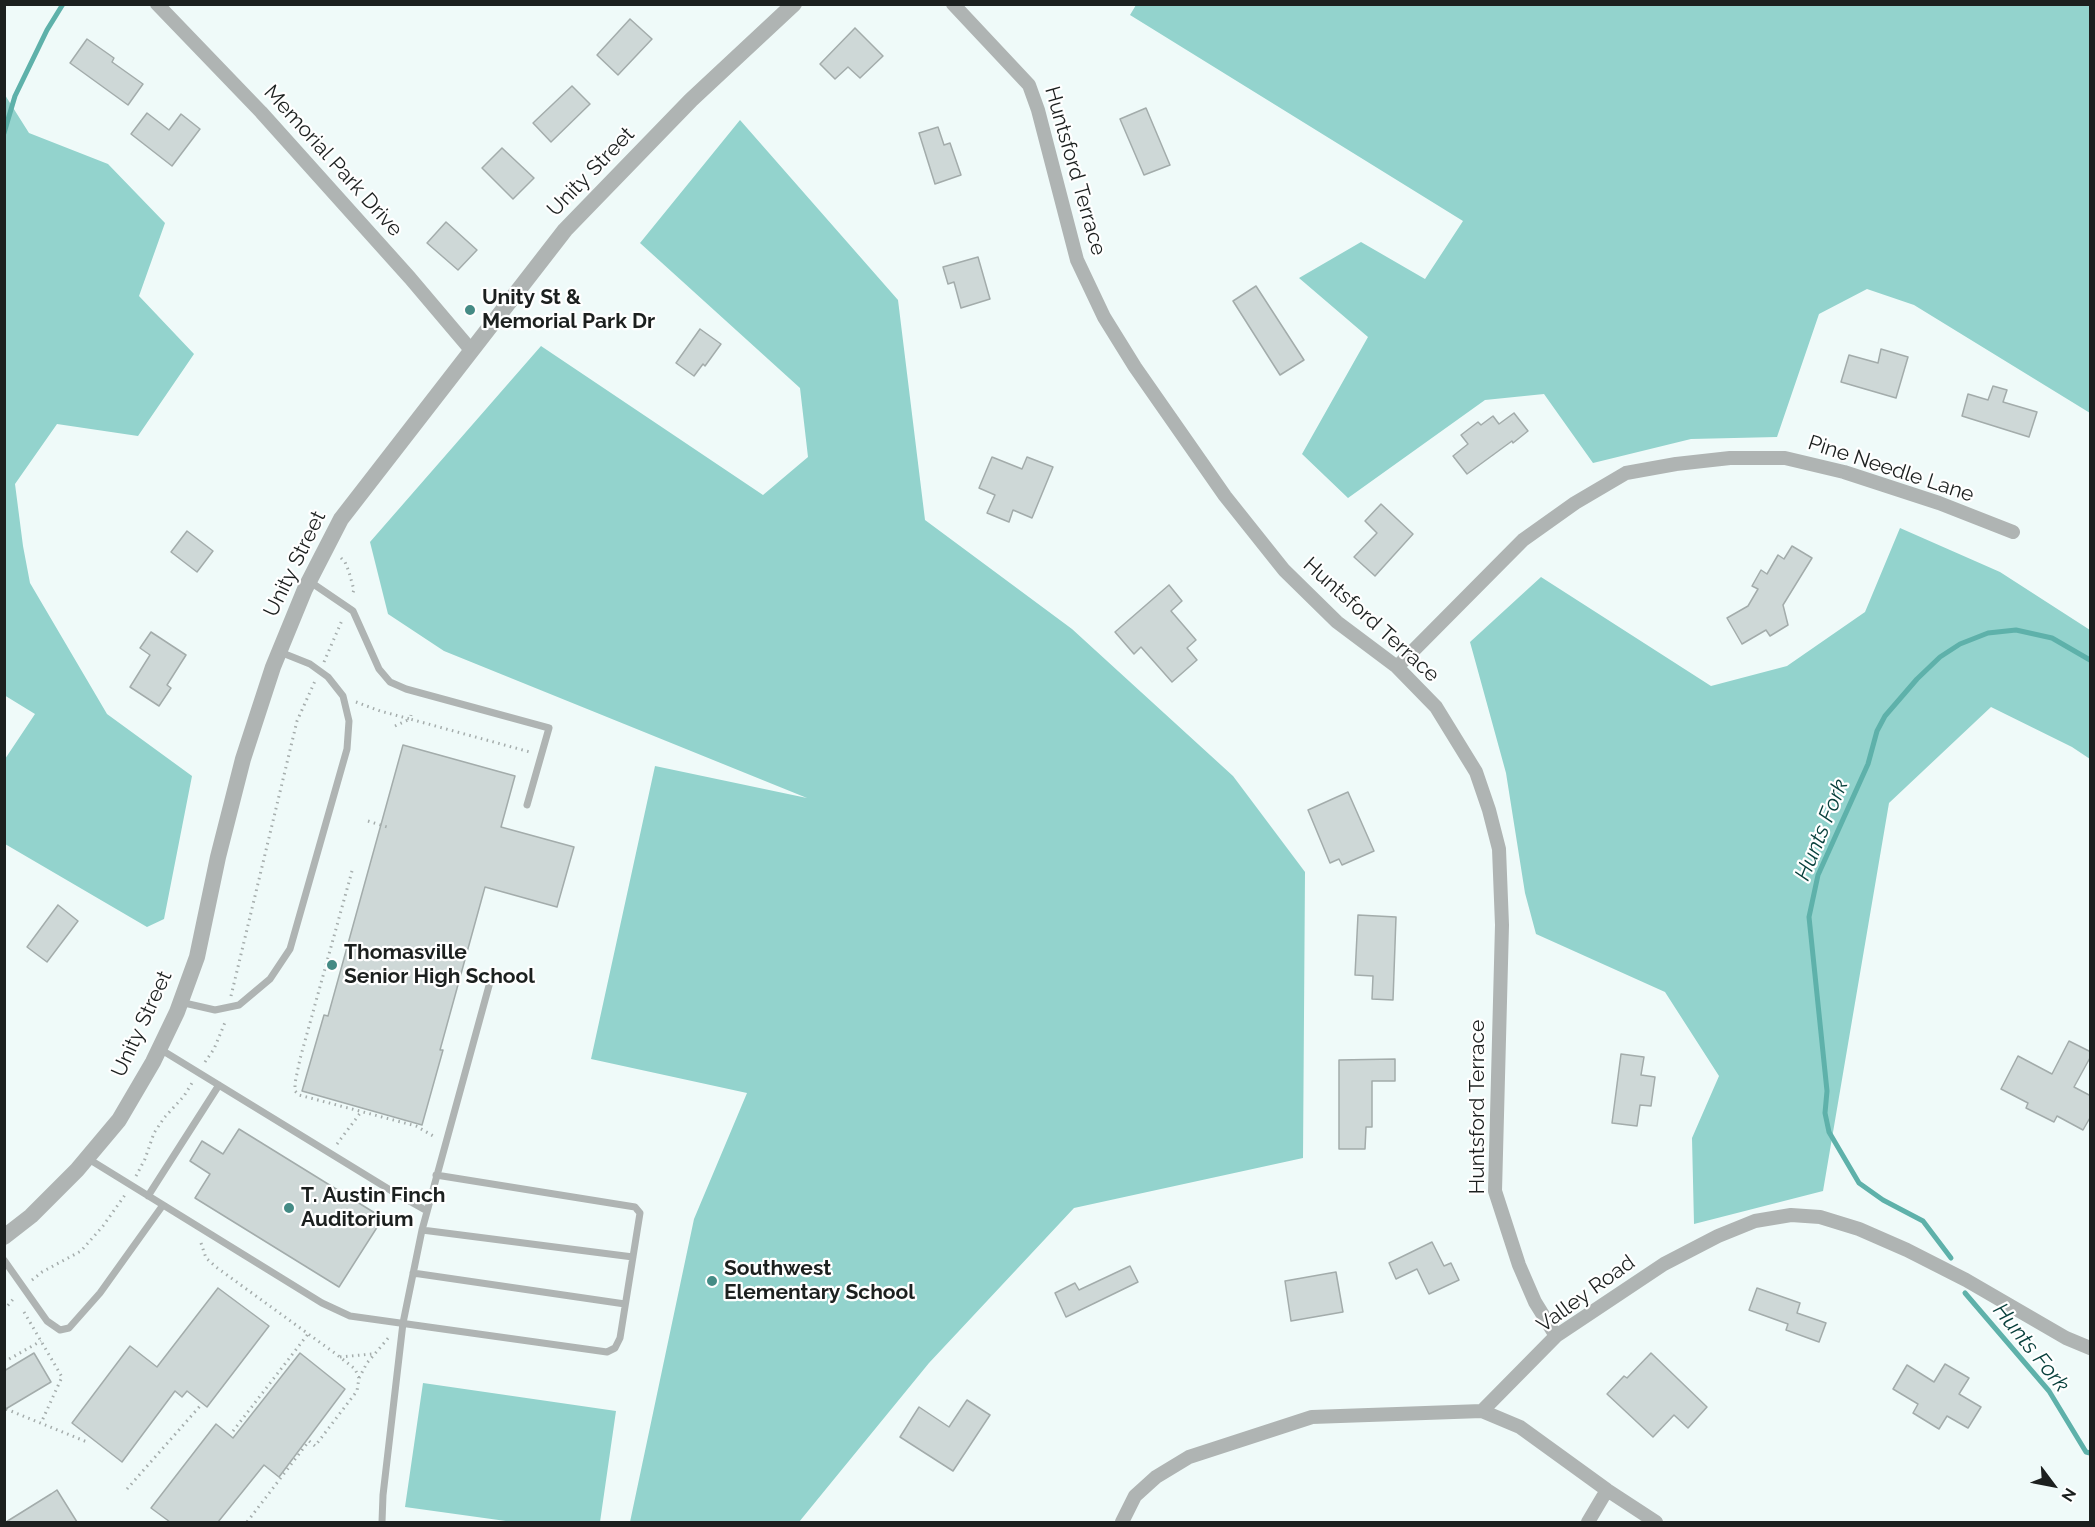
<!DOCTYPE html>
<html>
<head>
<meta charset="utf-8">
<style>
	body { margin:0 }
	#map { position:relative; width:2095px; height:1527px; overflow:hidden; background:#effaf9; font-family:Raleway,sans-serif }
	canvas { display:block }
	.frame { position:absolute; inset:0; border:6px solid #1c201f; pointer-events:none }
	.north { position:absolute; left:2023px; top:1455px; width:60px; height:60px; -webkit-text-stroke:4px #fff; paint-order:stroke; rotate:122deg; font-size:16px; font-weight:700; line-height:24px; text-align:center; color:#1c201f }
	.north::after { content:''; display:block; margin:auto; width:21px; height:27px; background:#1c201f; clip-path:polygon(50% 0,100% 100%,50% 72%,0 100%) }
</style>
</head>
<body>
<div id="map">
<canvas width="2095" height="1527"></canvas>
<div class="frame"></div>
<div class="north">N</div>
</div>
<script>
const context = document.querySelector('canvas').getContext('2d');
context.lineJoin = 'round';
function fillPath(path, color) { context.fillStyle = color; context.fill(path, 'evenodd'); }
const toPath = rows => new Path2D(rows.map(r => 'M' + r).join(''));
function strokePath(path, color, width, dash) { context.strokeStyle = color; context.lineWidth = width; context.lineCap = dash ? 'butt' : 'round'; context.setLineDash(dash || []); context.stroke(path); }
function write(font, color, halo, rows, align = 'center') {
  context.font = font + ' Raleway,sans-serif'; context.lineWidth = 4.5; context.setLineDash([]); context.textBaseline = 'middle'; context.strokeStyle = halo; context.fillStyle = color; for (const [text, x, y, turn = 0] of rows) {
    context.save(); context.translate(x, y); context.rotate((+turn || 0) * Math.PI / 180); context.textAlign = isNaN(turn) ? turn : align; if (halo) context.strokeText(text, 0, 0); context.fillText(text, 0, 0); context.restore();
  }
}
const green = toPath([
	[1136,5,2090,5,2090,413,1914,305,1867,289,1819,314,1777,437,1691,439,1593,463,1544,394,1485,400,1348,498,1302,454,1368,337,1299,278,1361,242,1425,279,1463,221,1130,15],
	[5,95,29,133,108,164,165,223,139,296,194,354,138,436,57,424,15,484,23,546,30,583,107,714,192,776,164,919,147,927,5,844,5,759,35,714,4,695],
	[740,120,898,300,925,520,1072,629,1233,776,1305,872,1303,1158,1074,1208,929,1363,799,1522,630,1522,694,1219,747,1093,591,1059,655,766,807,798,444,651,388,614,370,542,541,346,763,495,808,457,800,388,640,243],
	[1900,528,2000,572,2090,630,2090,759,2072,747,1991,707,1889,803,1823,1191,1694,1224,1692,1138,1719,1076,1665,992,1536,934,1525,893,1506,773,1470,642,1541,577,1711,686,1787,666,1865,612],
	[423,1383,616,1411,600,1522,513,1522,405,1507]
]);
const stream = toPath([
	[4,133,15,96,47,30,63,4],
	[1951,1258,1923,1221,1883,1200,1859,1183,1829,1132,1825,1113,1827,1091,1809,917,1818,875,1868,764,1877,731,1885,716,1917,679,1940,657,1960,644,1988,633,2016,630,2052,638,2090,660],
	[1965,1293,2049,1391,2086,1452,2090,1453]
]);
const building = toPath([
	[630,19,652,39,618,75,597,55,630,19],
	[855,28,883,56,860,78,848,67,835,79,820,64,855,28],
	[87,39,114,58,112,62,143,84,128,105,70,63,87,39],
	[572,86,590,104,551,142,533,123,572,86],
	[1146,108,1170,165,1144,175,1120,119,1146,108],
	[147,113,169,130,181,114,200,129,172,166,131,134,147,113],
	[938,127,944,145,950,143,961,175,935,184,919,133,938,127],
	[502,148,534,178,513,199,482,168,502,148],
	[446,222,477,250,458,270,427,243,446,222],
	[978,257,990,299,961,308,954,282,948,284,943,267,978,257],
	[1256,286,1304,360,1280,375,1233,301,1256,286],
	[700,329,721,344,705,366,703,364,694,376,676,363,700,329],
	[1881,349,1908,357,1896,398,1841,382,1849,355,1878,363,1881,349],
	[1993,386,2007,390,2003,402,2037,412,2029,437,1962,416,1968,394,1988,400,1993,386],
	[1514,413,1528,431,1513,443,1512,441,1467,474,1453,456,1468,444,1461,435,1478,422,1481,425,1493,416,1499,424,1514,413],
	[992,457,1022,469,1027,457,1053,467,1032,518,1013,510,1009,522,987,513,995,495,979,488,992,457],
	[1381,504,1413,534,1375,576,1354,557,1377,533,1365,521,1381,504],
	[187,531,213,551,197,572,171,552,187,531],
	[1792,546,1812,558,1783,605,1788,625,1770,636,1766,630,1742,644,1727,618,1748,606,1758,589,1752,586,1761,570,1767,574,1778,555,1784,559,1792,546],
	[1169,585,1182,601,1171,611,1196,640,1187,648,1197,660,1172,682,1141,647,1134,654,1115,632,1169,585],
	[151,632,186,655,167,685,171,688,159,706,130,687,150,655,140,648,151,632],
	[403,745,515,776,501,827,574,847,557,907,485,887,440,1050,443,1050,422,1125,302,1091,324,1015,328,1016,403,745],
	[1348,792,1374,851,1342,865,1339,859,1330,863,1308,810,1348,792],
	[58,905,78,921,47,962,27,947,58,905],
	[1358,915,1396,917,1393,1000,1372,999,1373,976,1355,975,1358,915],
	[2069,1041,2091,1052,2091,1056,2074,1087,2091,1096,2091,1116,2083,1130,2057,1116,2054,1122,2026,1108,2028,1103,2001,1089,2018,1056,2052,1074,2069,1041],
	[1621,1054,1644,1057,1641,1075,1655,1077,1651,1106,1640,1105,1637,1126,1612,1123,1621,1054],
	[1395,1059,1395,1081,1372,1081,1372,1127,1366,1127,1365,1149,1339,1149,1339,1060,1395,1059],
	[239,1129,383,1218,339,1287,195,1198,210,1174,190,1161,202,1141,223,1154,239,1129],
	[1432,1242,1444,1266,1451,1263,1459,1280,1429,1294,1417,1269,1396,1279,1389,1263,1432,1242],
	[1130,1266,1138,1282,1066,1317,1055,1293,1075,1283,1079,1290,1130,1266],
	[1336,1272,1343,1312,1291,1321,1285,1281,1336,1272],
	[218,1288,269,1326,207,1407,187,1391,182,1397,175,1391,122,1462,72,1423,130,1346,157,1367,218,1288],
	[1757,1288,1800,1303,1797,1313,1826,1323,1819,1342,1786,1330,1788,1324,1749,1310,1757,1288],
	[34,1353,51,1382,4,1410,4,1371,34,1353],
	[300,1353,345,1389,279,1477,264,1465,218,1522,170,1522,151,1508,216,1424,233,1438,300,1353],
	[1651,1353,1707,1407,1688,1428,1674,1415,1653,1437,1607,1394,1624,1376,1627,1378,1651,1353],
	[1945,1364,1969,1378,1959,1394,1981,1407,1968,1428,1947,1416,1939,1429,1913,1413,1918,1404,1893,1389,1907,1365,1934,1382,1945,1364],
	[967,1400,990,1415,953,1471,900,1437,919,1407,949,1427,967,1400],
	[57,1490,77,1522,6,1522,51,1494,57,1490]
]);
const path = toPath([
	[341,558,345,562,349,572,354,590,352,595],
	[324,662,343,618],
	[356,702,380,711,410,719,411,715],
	[395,726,410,719,530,752,530,750],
	[368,821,387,827],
	[352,871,300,1059,295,1083,295,1091,299,1095,416,1126,435,1137],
	[231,996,297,721,315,681],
	[205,1062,214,1049,226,1020],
	[337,1144,361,1112],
	[136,1176,145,1159,154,1133,164,1118,184,1096,192,1083],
	[201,1243,206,1258,216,1267,336,1354,355,1369,359,1378,357,1391,315,1446,309,1441,247,1522],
	[32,1280,42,1272,81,1251,103,1226,125,1195],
	[4,1310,15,1297],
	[24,1312,62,1377,41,1423],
	[340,1357,372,1354],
	[4,1362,41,1341],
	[359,1378,367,1363,390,1336],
	[6,1409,87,1442],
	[233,1431,308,1334],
	[127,1489,200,1406]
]);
const service = toPath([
	[309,581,353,611,379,669,390,682,406,689,549,728,527,805],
	[180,1002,215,1010,239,1005,270,979,290,949,347,749,349,721,343,696,328,677,310,664,280,652],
	[160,1049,395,1193,427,1211],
	[87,1158,322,1303,350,1316,607,1352,615,1348,620,1338,640,1213,635,1207,436,1175],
	[148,1196,219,1085],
	[422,1230,633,1257],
	[4,1260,47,1321,60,1330,69,1328,100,1293,163,1205],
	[413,1273,625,1304],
	[382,1522,383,1495,403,1323,422,1230,490,982]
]);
const minor = toPath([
	[157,4,261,112,410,278,471,350],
	[953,4,1029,85,1038,110,1077,260,1104,317,1135,367,1225,496,1284,570,1337,622,1397,667,1436,707,1476,772,1489,810,1499,849,1502,925,1495,1191,1519,1265,1535,1302,1556,1336],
	[1397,667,1523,540,1575,503,1626,473,1676,464,1730,458,1785,458,1844,472,1939,503,2013,532],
	[1482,1411,1556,1336,1664,1264,1718,1236,1755,1221,1791,1215,1820,1217,1859,1229,1907,1250,1966,1280,2066,1338,2090,1348],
	[1122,1522,1135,1496,1156,1477,1189,1457,1312,1417,1482,1411,1520,1427,1607,1490,1656,1522],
	[1588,1522,1607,1490]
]);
const tertiary = toPath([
	[4,1237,31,1216,77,1170,119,1120,153,1062,177,1012,197,957,218,857,243,759,273,667,305,589,341,519,565,230,691,100,794,4]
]);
const markers = [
	[470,310,6,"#448b85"],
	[332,965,6,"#448b85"],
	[289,1208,6,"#448b85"],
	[712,1281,6,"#448b85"]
];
const streetNames = [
	["Memorial Park Drive",333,161,48],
	["Huntsford Terrace",1075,171,74],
	["Unity Street",591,172,-46],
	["Pine Needle Lane",1891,469,18],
	["Unity Street",295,564,-64],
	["Huntsford Terrace",1371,620,42],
	["Unity Street",142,1024,-65],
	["Huntsford Terrace",1478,1107,-90],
	["Valley Road",1586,1294,-36]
];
const poiNames = [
	["Unity St &",482,298],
	["Memorial Park Dr",482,322],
	["Thomasville",344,953],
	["Senior High School",344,977],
	["T. Austin Finch",301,1196],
	["Auditorium",301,1220],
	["Southwest",724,1269],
	["Elementary School",724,1293]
];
const waterNames = [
	["Hunts Fork",1822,830,-68],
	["Hunts Fork",2031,1348,51]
];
fillPath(green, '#93d3cd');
strokePath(stream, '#5eb1aa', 5);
fillPath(building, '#ced8d7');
strokePath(building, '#a3acab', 1.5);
strokePath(path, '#a5adac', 3, [1.5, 4.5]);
strokePath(service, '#afb4b3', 7);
strokePath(minor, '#afb4b3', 14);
strokePath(tertiary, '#afb4b3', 16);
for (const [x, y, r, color] of markers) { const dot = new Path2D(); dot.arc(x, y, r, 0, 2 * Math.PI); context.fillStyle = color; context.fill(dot); strokePath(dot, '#fff', 2); }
write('21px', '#1c201f', '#fff', streetNames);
write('bold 21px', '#1c201f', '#fff', poiNames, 'left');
write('italic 22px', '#09413d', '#fff', waterNames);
</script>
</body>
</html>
